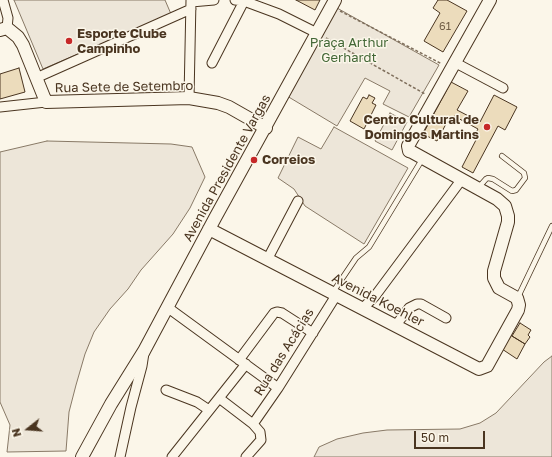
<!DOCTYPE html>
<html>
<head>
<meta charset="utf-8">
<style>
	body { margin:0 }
	#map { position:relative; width:552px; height:457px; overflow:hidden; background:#fbf6e9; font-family:"Golos Text",sans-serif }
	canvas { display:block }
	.north { position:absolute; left:8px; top:409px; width:40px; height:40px; -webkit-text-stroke:3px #fbf6e9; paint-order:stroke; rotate:253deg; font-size:11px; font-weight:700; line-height:16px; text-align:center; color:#4a3520 }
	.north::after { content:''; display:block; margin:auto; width:14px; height:18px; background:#4a3520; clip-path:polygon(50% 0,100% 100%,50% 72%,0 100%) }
	.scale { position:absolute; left:414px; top:431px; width:71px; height:18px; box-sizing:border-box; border:2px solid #4a3520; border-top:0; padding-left:5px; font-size:12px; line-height:14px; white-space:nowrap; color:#4a3520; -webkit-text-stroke:3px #fbf6e9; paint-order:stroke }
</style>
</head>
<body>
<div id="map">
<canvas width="552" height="457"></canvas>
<div class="north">N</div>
<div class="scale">50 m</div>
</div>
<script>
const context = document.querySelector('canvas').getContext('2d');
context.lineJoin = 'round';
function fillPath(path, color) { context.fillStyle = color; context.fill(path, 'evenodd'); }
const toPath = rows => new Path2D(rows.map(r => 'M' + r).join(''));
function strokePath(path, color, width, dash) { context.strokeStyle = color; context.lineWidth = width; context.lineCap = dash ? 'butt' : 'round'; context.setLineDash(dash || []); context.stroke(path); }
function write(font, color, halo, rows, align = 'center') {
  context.font = font + ' "Golos Text",sans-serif'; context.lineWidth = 3; context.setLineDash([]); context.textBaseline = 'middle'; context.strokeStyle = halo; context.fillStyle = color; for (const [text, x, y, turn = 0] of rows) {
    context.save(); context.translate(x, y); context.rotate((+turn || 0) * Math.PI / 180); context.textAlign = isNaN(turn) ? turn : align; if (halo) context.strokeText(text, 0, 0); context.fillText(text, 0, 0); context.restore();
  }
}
const green = toPath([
	[14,0,165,0,171,14,43,69,14,0],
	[337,8,439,65,409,117,383,104,390,91,365,78,337,126,287,96,337,8],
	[390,113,407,122,392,150,375,141,390,113],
	[334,127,408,168,364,244,305,206,294,189,278,178,298,137,321,149,334,127],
	[47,141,171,144,192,147,205,177,190,208,173,234,141,270,128,289,110,309,94,332,85,354,76,385,69,412,66,451,7,452,10,425,0,402,0,152,47,141],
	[552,356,552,457,314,457,319,447,337,439,363,433,387,430,460,429,480,423,496,413,544,362,552,356]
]);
const building = toPath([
	[296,0,320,0,315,10,296,0],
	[438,0,447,0,467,11,443,52,424,41,440,13,433,8,438,0],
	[19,68,25,92,0,99,0,74,19,68],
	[451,82,468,91,457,110,480,122,494,95,517,107,505,130,498,126,473,173,462,167,477,138,474,136,478,129,454,116,450,123,447,122,437,141,423,134,451,82],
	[369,95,375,98,372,103,376,105,364,129,350,121,363,97,367,99,369,95],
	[520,323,531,330,528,335,530,337,525,344,512,336,520,323],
	[507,333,525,344,517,359,499,347,507,333]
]);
const path = toPath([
	[340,11,442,64],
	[326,38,425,94]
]);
const lane = toPath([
	[478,188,486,179,488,178,493,179,512,191,516,190,525,178,524,173,502,156],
	[333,292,356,258,369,247,423,158],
	[518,297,552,226]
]);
const street = toPath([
	[3,0,8,18,7,28],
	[235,0,244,1,279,14,317,33],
	[191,2,214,0],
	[454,62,503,88],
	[212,63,244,1],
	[36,78,191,9],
	[189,98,191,0],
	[0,107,46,102],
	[267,260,298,201],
	[167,307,278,388],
	[363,308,375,296,462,179],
	[396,325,409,308,417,304,421,304,446,318],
	[239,360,274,313,277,312,282,313,313,333],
	[166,390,197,402,209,410],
	[219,398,253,424,260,432,261,440,246,457],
	[253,424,278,388,337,294],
	[120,457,131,407,142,366,144,353],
	[172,457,246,364]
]);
const secondary = toPath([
	[0,30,7,28,18,37,23,45,46,102,189,98,218,103,229,107,266,128],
	[209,229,479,369,487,366,518,310,519,305,517,298,499,288,494,278,494,271,508,222,508,216,505,206,497,199,412,152,409,151,408,146,490,0],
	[82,457,111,404,144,351,215,218,335,0]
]);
const markers = [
	[69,41,4,"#c62828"],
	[487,127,4,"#c62828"],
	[254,160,4,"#c62828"]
];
const numberNames = [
	["61",445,27]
];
const poiNames = [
	["Esporte Clube",77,34],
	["Campinho",77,49],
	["Centro Cultural de",479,120,"right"],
	["Domingos Martins",479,135,"right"],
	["Correios",262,160]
];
const parkNames = [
	["Praça Arthur",349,43],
	["Gerhardt",349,58]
];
const streetNames = [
	["Rua Sete de Setembro",124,87,-1],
	["Avenida Presidente Vargas",227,168,-61],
	["Avenida Koehler",378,300,27],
	["Rua das Acácias",284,352,-58]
];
fillPath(green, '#ede6d9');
strokePath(green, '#887966', 1);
fillPath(building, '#ecdcbc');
strokePath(building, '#4a3520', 1);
strokePath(lane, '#4a3520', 6);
strokePath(street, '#4a3520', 11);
strokePath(secondary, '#4a3520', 14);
strokePath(path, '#7f6f5c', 1.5, [3, 2]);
strokePath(lane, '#fbf6e9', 4.5);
strokePath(street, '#fbf6e9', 9);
strokePath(secondary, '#fbf6e9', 12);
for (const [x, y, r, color] of markers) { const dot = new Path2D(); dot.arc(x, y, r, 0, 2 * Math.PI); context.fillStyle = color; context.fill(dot); strokePath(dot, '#fbf6e9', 1.5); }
write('11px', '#725f47', null, numberNames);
write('bold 13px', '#4a3520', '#fbf6e9', poiNames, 'left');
write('13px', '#436837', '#fbf6e9', parkNames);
write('13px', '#4a3520', '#fbf6e9', streetNames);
</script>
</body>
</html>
